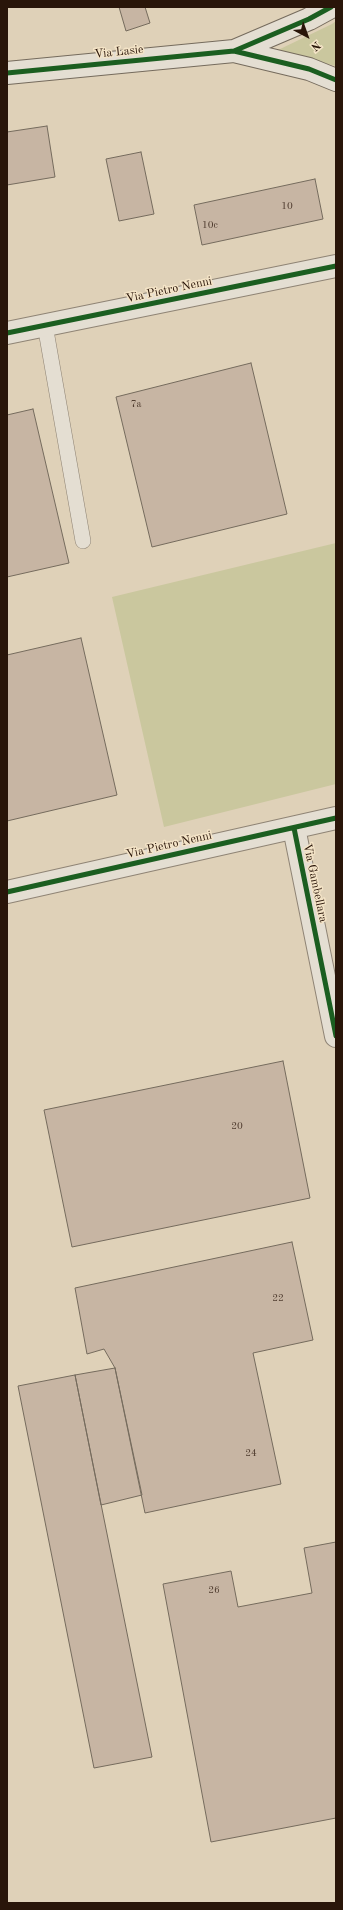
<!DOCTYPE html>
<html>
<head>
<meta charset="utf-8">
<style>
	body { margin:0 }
	#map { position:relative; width:343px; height:1910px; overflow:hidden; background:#dfd1b8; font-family:"Old Standard TT",serif }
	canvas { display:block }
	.frame { position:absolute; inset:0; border:8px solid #291509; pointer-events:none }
	.north { position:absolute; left:287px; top:16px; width:40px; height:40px; -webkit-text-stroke:3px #f4e4c7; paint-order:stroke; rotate:139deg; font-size:11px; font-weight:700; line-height:16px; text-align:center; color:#291509 }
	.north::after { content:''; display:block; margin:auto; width:14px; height:18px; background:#291509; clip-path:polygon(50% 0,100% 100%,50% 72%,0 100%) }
</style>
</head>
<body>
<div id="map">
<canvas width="343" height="1910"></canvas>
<div class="frame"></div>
<div class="north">N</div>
</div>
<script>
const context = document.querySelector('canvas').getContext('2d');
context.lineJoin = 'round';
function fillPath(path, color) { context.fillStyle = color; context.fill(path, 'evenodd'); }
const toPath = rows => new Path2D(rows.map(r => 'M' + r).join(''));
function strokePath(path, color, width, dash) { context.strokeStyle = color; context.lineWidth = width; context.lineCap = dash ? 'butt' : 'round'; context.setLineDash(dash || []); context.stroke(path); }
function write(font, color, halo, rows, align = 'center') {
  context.font = font + ' "Old Standard TT",serif'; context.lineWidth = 3; context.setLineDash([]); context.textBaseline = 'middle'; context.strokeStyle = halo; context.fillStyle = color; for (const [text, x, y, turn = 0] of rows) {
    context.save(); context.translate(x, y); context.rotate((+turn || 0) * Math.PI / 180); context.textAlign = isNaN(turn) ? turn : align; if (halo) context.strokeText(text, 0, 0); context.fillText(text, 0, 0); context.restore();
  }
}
const green = toPath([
	[336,21,336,66,276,51,332,24],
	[336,543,336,784,164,827,112,597]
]);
const building = toPath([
	[119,7,145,7,150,23,126,31,119,7],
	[47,126,55,177,7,185,7,132,47,126],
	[141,152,154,214,119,221,106,159,141,152],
	[315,179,323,219,202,245,194,205,315,179],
	[251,363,287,514,152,547,116,397,251,363],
	[33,409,69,563,7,577,7,415,33,409],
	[81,638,117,795,7,821,7,655,81,638],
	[283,1061,310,1198,72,1247,44,1110,283,1061],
	[292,1242,313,1340,253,1353,281,1484,145,1513,115,1368,104,1349,87,1354,75,1288,292,1242],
	[115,1368,142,1495,101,1505,75,1375,115,1368],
	[75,1375,152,1757,94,1768,18,1386,75,1375],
	[336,1542,336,1818,211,1842,163,1584,231,1571,238,1607,312,1593,304,1548,336,1542]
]);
const lane = toPath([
	[45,325,83,541]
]);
const street = toPath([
	[7,333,336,266],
	[294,828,336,1036],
	[7,892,336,818]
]);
const secondary = toPath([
	[234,51,309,69,336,80],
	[7,73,234,51,309,19,331,7]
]);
const cycleway = toPath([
	[234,51,309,69,336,80],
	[7,73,234,51,309,19,331,7],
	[7,333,336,266],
	[294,828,336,1036],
	[7,892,336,818]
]);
const numberNames = [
	["10",287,206],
	["10c",210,225],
	["7a",136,404],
	["20",237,1126],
	["22",278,1298],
	["24",251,1453],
	["26",214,1590]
];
const streetNames = [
	["Via Lasie",119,52,-6],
	["Via Pietro Nenni",169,290,-12],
	["Via Pietro Nenni",169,845,-13],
	["Via Gambellara",315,883,78]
];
fillPath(green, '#cac79e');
fillPath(building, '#c7b5a3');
strokePath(building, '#756b5d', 1);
strokePath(lane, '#8f8475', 16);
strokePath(street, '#8f8475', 24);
strokePath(secondary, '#756b5d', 24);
strokePath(lane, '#e4ded2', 15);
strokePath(street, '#e4ded2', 22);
strokePath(secondary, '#e4ded2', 22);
strokePath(cycleway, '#1b5e20', 5);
write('10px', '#503d30', null, numberNames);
write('12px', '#291509', '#f4e4c7', streetNames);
</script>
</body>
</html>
